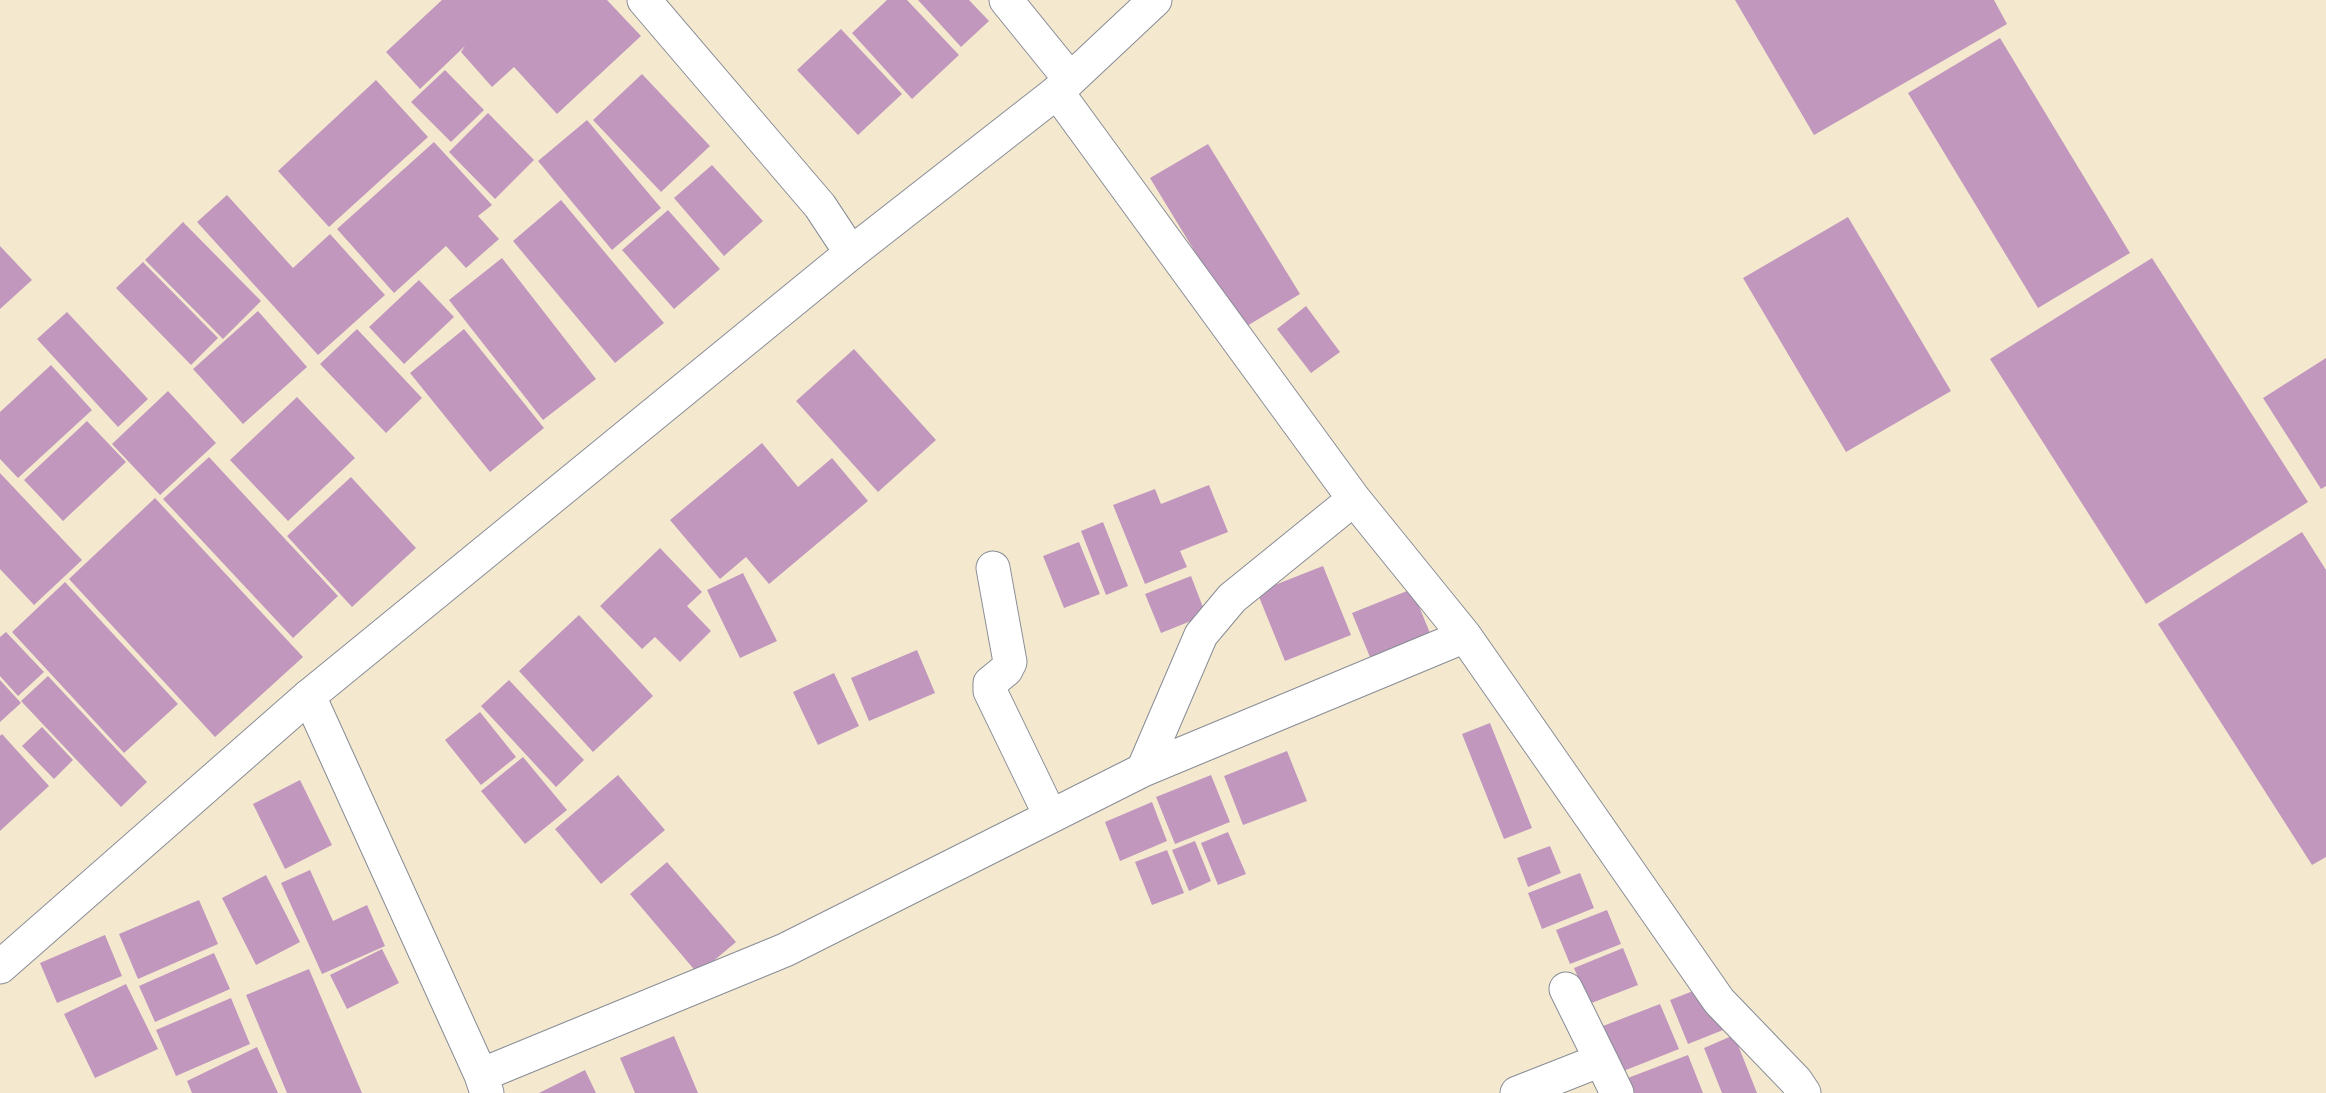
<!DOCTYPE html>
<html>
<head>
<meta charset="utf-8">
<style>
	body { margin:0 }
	canvas { display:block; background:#f4e9cf }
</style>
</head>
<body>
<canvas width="2326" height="1093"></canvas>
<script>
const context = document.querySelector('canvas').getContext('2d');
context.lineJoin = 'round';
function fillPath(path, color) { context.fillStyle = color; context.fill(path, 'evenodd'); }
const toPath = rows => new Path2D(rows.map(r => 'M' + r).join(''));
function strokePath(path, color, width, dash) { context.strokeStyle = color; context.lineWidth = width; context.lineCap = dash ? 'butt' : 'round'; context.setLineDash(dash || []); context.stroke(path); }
const building = toPath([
	[442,0,607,0,641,36,557,114,514,67,492,87,461,52,465,46,420,89,386,52],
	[887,0,907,0,959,55,912,99,852,33],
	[918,0,969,0,989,21,961,47],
	[1735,0,1994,0,2007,24,1814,135],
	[841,29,902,94,858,135,797,70],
	[2000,38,2130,253,2038,308,1908,93],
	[445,70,484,110,451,142,411,102],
	[642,74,710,146,661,192,593,120],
	[376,80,428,137,329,227,278,171],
	[488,113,534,160,495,199,449,152],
	[587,120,661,208,612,250,538,161],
	[434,142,492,205,478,216,499,239,466,268,446,246,394,293,337,229],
	[1208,144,1300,294,1242,329,1150,178],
	[712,165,763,221,724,256,674,198],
	[227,195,293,268,330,234,385,295,318,355,197,222],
	[561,200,664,323,615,363,513,241],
	[668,210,720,269,674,309,622,250],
	[1848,217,1951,391,1846,452,1743,278],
	[183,222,261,301,223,339,145,260],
	[0,246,32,280,0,309],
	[502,258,596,379,543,420,449,300],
	[2152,258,2308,502,2146,604,1990,359],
	[143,262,218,338,191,365,116,288],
	[419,280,454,317,404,364,369,327],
	[1306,306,1340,352,1311,373,1277,329],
	[258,311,307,367,243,424,193,369],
	[67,312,148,399,118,427,37,339],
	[357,329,422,398,386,433,320,364],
	[464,329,544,428,490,472,410,373],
	[854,349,936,440,878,492,796,401],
	[2326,358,2326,486,2321,489,2263,398],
	[51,365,92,410,18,478,0,459,0,412],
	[168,391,216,443,160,495,112,444],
	[297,397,355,458,288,521,230,460],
	[87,421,126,462,63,521,24,480],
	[762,443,798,487,832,458,868,501,769,584,746,557,720,579,670,520],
	[209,457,338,596,293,638,163,499],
	[0,473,82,560,34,605,0,569],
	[351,477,416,548,352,607,287,536],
	[1209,485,1228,532,1180,551,1187,567,1145,584,1113,505,1155,489,1161,504],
	[155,498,303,657,215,737,69,579],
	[1103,522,1128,586,1106,595,1081,531],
	[2302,532,2326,570,2326,857,2312,865,2158,624],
	[1079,542,1100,594,1064,608,1043,556],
	[660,548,702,592,687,606,711,631,680,662,655,637,642,649,600,606],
	[1323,566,1351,635,1285,661,1257,592],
	[743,573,777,641,740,658,707,590],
	[1191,576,1206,615,1161,633,1145,594],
	[65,582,178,704,124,753,12,632],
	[1412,589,1434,643,1374,667,1352,613],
	[579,615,653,696,593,752,519,671],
	[6,632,44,672,18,696,0,676,0,637],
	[917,650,935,693,869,721,851,678],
	[834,673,859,726,818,745,793,692],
	[48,676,147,782,121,807,21,701],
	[0,680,21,703,0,722],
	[509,680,584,760,556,787,481,706],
	[480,712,516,757,481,785,445,740],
	[1490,723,1532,828,1504,839,1462,734],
	[42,727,73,760,54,779,22,746],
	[2,734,49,786,0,831,0,736],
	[1287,751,1307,801,1243,825,1224,776],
	[523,757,567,810,525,844,481,791],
	[618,775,665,830,601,884,555,829],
	[1211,775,1230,822,1175,844,1156,797],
	[300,780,332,845,285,869,253,804],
	[1152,802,1167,841,1120,861,1105,822],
	[1228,832,1246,874,1218,885,1201,843],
	[1195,841,1211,881,1189,891,1172,850],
	[1550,846,1561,873,1528,887,1517,858],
	[1167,850,1184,893,1152,905,1135,862],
	[667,862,736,942,698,974,630,894],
	[310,870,333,921,367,905,385,946,322,974,281,883],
	[1580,873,1594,908,1542,929,1528,893],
	[266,875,300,942,256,965,222,898],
	[199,900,218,944,138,979,119,934],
	[1607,910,1621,944,1570,964,1556,930],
	[105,935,122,976,57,1003,40,963],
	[1623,948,1638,985,1589,1004,1574,968],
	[382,949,399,983,347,1009,330,975],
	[214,953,230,989,155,1022,139,986],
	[309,969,362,1093,287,1093,246,995],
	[126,984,158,1049,95,1078,64,1014],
	[1706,986,1723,1030,1688,1044,1670,1000],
	[231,998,250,1044,176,1076,156,1030],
	[1660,1004,1679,1049,1621,1072,1603,1026],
	[1734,1035,1757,1093,1722,1093,1704,1048],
	[674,1036,698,1093,635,1093,620,1058],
	[257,1047,278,1093,192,1093,187,1081],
	[1688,1055,1703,1093,1625,1093,1620,1081],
	[585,1070,596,1093,539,1093]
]);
const minor = toPath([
	[644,0,820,206,851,253],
	[1006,0,1070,79],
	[1057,92,1354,499,1465,636,1719,1001,1796,1081,1804,1093],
	[993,568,1010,662,1006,670,990,683,990,691,1050,815],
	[309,696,481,1075,487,1093],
	[1143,770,1201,635,1232,598,1354,499],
	[1601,1060,1617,1093],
	[481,1075,785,950,1143,770,1465,636],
	[1517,1093,1601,1060,1566,989]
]);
const primary = toPath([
	[0,967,309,696,851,253,1057,92,1155,0]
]);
fillPath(building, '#c197be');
strokePath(minor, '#888c96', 35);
strokePath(primary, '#888c96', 35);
strokePath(minor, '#fff', 33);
strokePath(primary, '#fff', 33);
</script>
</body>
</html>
